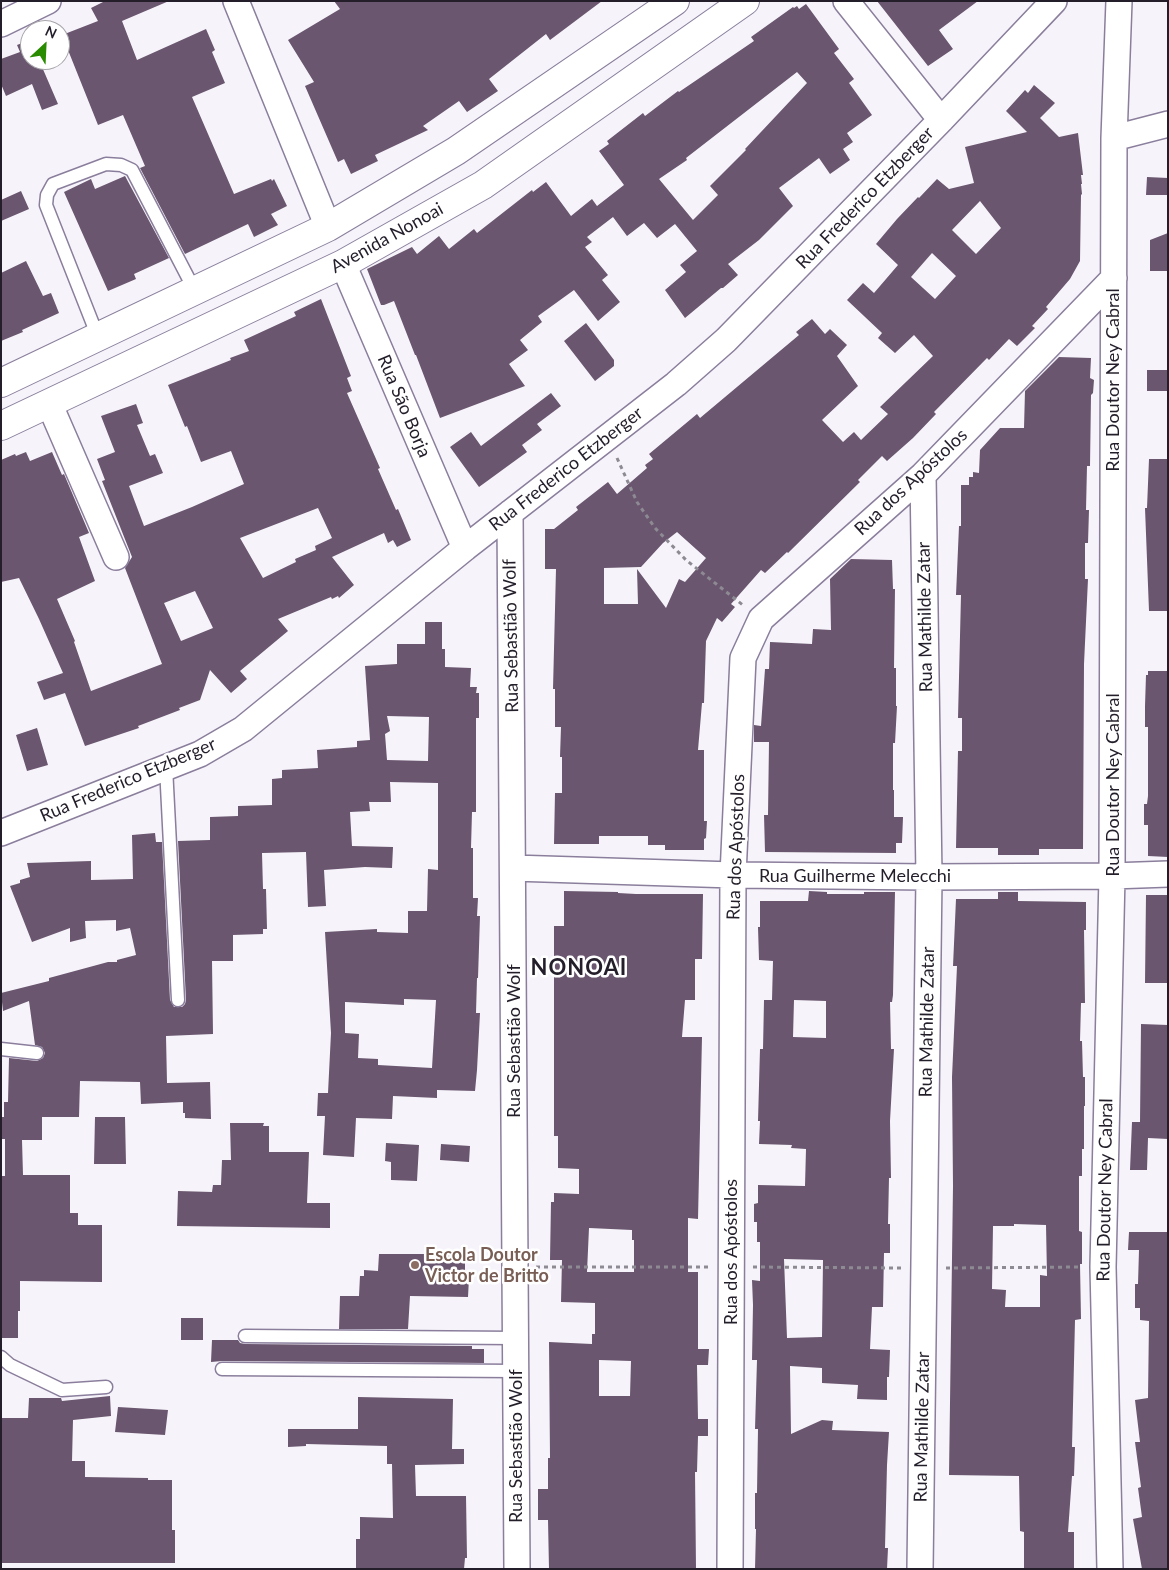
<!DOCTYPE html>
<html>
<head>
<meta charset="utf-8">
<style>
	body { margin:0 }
	#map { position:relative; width:1169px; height:1570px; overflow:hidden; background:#f6f4fa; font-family:Lato,sans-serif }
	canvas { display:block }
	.frame { position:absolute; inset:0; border:2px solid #231e2a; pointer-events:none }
	.north { position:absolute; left:20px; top:20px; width:50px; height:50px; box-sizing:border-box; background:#fff; border:1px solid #a7a5aa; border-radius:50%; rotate:25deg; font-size:14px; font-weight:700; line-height:20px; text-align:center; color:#231e2a }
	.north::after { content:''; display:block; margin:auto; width:18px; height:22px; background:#288b00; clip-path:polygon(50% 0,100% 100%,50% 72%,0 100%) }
</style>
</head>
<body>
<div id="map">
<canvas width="1169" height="1570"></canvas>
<div class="frame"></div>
<div class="north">N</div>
</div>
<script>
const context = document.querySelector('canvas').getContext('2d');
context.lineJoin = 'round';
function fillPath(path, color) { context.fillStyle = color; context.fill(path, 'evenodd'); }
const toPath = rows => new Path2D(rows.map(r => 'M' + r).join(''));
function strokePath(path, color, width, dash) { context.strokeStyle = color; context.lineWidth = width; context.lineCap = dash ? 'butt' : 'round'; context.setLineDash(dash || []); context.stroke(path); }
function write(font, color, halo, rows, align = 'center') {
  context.font = font + ' Lato,sans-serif'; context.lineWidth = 5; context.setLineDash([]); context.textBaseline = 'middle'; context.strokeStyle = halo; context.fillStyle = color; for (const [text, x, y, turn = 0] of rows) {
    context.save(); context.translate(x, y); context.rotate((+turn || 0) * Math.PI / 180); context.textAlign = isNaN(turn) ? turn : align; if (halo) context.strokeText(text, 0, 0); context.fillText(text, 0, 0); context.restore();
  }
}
const building = toPath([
	[105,1,169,1,122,21,137,60,206,29,215,50,212,52,225,83,192,97,234,194,271,179,272,181,274,179,287,206,271,214,278,225,254,237,248,224,185,254,140,168,145,166,123,115,98,125,62,35,98,21,91,8],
	[334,1,602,1,550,40,546,34,489,79,498,91,467,112,459,101,423,126,428,130,375,155,378,161,351,174,344,159,338,162,305,86,314,82,288,40,340,9],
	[877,1,978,1,939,30,953,49,928,66],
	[806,4,839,49,834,53,854,79,849,83,872,115,847,133,853,142,843,149,850,160,830,174,819,158,779,188,793,206,759,240,728,264,738,275,723,288,721,288,685,318,665,290,686,272,680,265,697,251,675,224,657,238,644,223,627,236,613,217,587,237,592,242,585,247,608,275,602,280,620,302,598,321,574,290,538,316,542,322,520,340,528,350,509,364,525,386,440,418,416,355,415,355,394,301,384,305,381,305,367,269,412,247,417,254,439,236,449,249,474,229,477,233,532,190,533,192,546,182,571,216,592,199,597,206,624,185,599,151,609,144,607,141,643,113,645,116,678,91,679,92,754,41,751,37,793,7,794,8,797,6,799,9],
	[797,72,807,83,745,149,746,150,710,186,718,195,693,220,659,179,687,160,686,158],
	[30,40,30,60,39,60,58,104,42,110,32,84,6,96,1,84,1,59,20,52,17,45],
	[1034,85,1055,103,1040,118,1059,137,1078,133,1083,175,1081,175,1082,184,1081,184,1082,194,1081,195,1080,261,1070,279,1046,307,1048,309,1032,326,1035,328,1017,346,1009,339,989,360,987,358,934,412,936,414,913,438,887,461,882,456,858,480,860,482,788,553,787,552,765,573,761,570,731,604,735,607,722,622,717,618,706,641,704,703,702,703,698,750,704,750,704,821,707,821,706,838,704,839,704,850,665,850,665,845,648,845,648,836,599,836,599,844,554,844,555,793,562,793,562,757,560,757,561,727,555,727,555,689,553,689,556,569,545,569,545,529,554,529,578,510,576,507,608,482,617,494,647,468,645,465,653,459,649,454,697,414,700,418,799,335,796,332,812,319,825,334,830,329,847,345,837,356,858,386,822,420,843,442,854,432,861,440,888,414,880,407,933,356,914,335,895,353,878,338,882,333,847,300,863,283,874,293,898,265,876,244,897,219,918,197,919,198,937,179,949,189,974,183,965,147,1027,132,1006,111,1025,90,1028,93],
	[980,201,1001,228,976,254,952,230],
	[932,253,956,276,935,299,911,277],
	[677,532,706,558,685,582,679,579,666,608,637,569,638,604,604,604,604,568,641,567,663,543],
	[125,176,169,258,134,274,136,279,108,291,64,192,91,179,95,189],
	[1147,177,1168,178,1168,195,1146,195],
	[21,191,29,209,1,221,1,200],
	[1168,233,1168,271,1150,271,1150,240],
	[26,261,43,296,51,293,59,313,22,330,23,332,1,341,1,273],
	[321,299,351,376,347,378,352,391,347,393,380,468,378,469,396,510,398,509,411,540,397,547,393,540,388,543,384,533,332,557,354,585,339,598,338,596,332,599,331,597,278,619,288,631,240,671,247,679,231,693,210,670,200,700,179,708,180,710,138,726,139,728,85,746,65,693,44,700,37,682,63,673,39,619,19,578,1,582,1,460,15,454,16,456,26,452,30,461,52,452,62,475,64,474,89,533,79,537,95,581,57,599,75,641,74,642,91,691,162,664,125,568,132,557,102,481,105,480,97,459,115,452,101,416,136,404,143,423,137,425,150,456,155,454,163,473,129,486,144,526,192,507,244,484,231,451,201,462,187,426,185,427,168,385,231,360,230,358,249,351,244,340,296,316,294,312],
	[318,508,332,538,315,546,316,550,295,559,296,562,263,578,240,538],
	[195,591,213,628,181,641,164,603],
	[586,323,614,360,614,366,595,381,564,341],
	[1059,357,1091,358,1090,378,1094,380,1093,393,1091,395,1090,466,1087,466,1086,510,1089,510,1088,543,1085,543,1085,579,1088,579,1084,664,1083,849,1039,849,1039,855,998,855,998,848,956,848,958,751,962,751,962,718,958,718,961,595,956,595,959,526,961,526,961,485,969,485,969,477,973,477,973,472,979,473,980,450,1000,428,1024,428,1025,391],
	[1147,370,1168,370,1168,391,1147,391],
	[551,393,561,406,537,424,542,430,522,445,527,452,479,487,450,447,471,432,481,446],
	[1149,459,1168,459,1168,611,1149,611,1145,508,1147,508],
	[851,559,892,560,893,589,895,589,894,668,896,668,896,706,897,706,895,743,893,743,893,790,894,790,894,817,903,817,902,843,896,843,896,853,765,852,764,815,768,815,769,742,754,742,754,725,761,726,765,669,769,669,770,642,812,644,813,629,831,630,830,579],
	[425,622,442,622,442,649,445,649,445,667,471,668,470,687,477,687,476,693,479,693,479,718,476,718,476,812,472,812,471,848,473,848,473,898,478,898,477,916,480,916,478,978,477,978,476,1013,480,1013,477,1070,475,1091,437,1090,437,1098,393,1096,392,1119,356,1118,354,1157,323,1155,325,1116,317,1116,318,1093,328,1093,331,1033,325,932,377,929,377,932,408,933,408,911,427,911,428,869,438,870,438,783,390,782,391,802,369,802,370,811,350,812,352,846,393,847,392,868,365,867,324,870,326,906,308,907,306,852,262,853,263,889,266,889,267,929,263,929,263,934,233,935,233,961,212,961,213,1034,166,1036,167,1083,210,1082,211,1119,185,1118,185,1113,183,1113,183,1102,141,1104,140,1082,80,1081,79,1117,42,1117,42,1140,22,1140,23,1175,70,1175,70,1213,78,1213,78,1225,102,1225,102,1282,20,1281,20,1311,18,1311,18,1338,1,1338,1,1176,5,1176,5,1139,1,1139,1,1117,4,1117,4,1102,8,1102,9,1058,37,1061,43,1058,45,1053,42,1047,35,1045,29,1001,3,1011,1,993,49,981,49,978,108,962,117,962,117,960,136,955,130,928,116,931,116,920,85,921,86,938,70,942,70,928,32,942,10,886,20,883,20,880,30,877,27,863,91,861,91,880,133,879,132,835,155,833,156,842,162,842,170,1000,174,1007,182,1007,185,1004,186,1000,178,841,210,840,210,817,238,816,238,806,272,805,272,779,282,778,282,770,318,768,317,750,357,747,357,741,370,740,365,666,397,664,397,644,425,644],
	[387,716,429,717,428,761,387,760,385,734,390,731],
	[404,999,436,1000,432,1068,378,1065,378,1059,358,1058,359,1034,345,1033,345,1002,404,1005],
	[1148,671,1168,671,1168,857,1148,856,1148,825,1144,825,1144,804,1147,804,1148,796,1148,727,1145,727,1145,706,1146,675,1148,675],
	[37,728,48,765,27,771,16,735],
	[564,891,618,892,618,893,636,894,703,894,702,959,695,959,695,1000,685,1000,682,1037,702,1037,698,1219,688,1218,688,1272,698,1272,698,1349,709,1349,708,1365,697,1365,698,1419,708,1419,708,1436,698,1436,697,1472,695,1472,696,1569,549,1569,548,1520,538,1520,538,1489,548,1489,548,1458,550,1458,549,1342,592,1344,592,1334,595,1334,595,1303,561,1302,562,1260,550,1260,551,1202,554,1202,554,1193,579,1194,579,1169,558,1168,558,1136,554,1136,554,926,564,926],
	[589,1228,632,1230,632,1240,634,1240,634,1272,587,1272],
	[599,1360,631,1361,630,1396,599,1396],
	[809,891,827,892,827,894,864,894,864,892,895,892,893,995,892,1002,890,1002,891,1049,894,1049,890,1121,891,1178,889,1178,888,1224,890,1224,890,1253,884,1253,883,1307,872,1307,870,1349,890,1350,889,1377,887,1377,887,1400,857,1399,858,1385,822,1383,822,1368,790,1366,791,1434,822,1420,833,1421,832,1430,889,1432,887,1465,885,1548,888,1548,887,1569,755,1569,756,1529,755,1529,755,1493,757,1493,758,1429,755,1429,757,1360,752,1360,753,1305,752,1280,760,1281,760,1242,757,1242,757,1222,754,1222,754,1204,758,1203,758,1185,805,1186,806,1149,791,1148,792,1145,759,1144,760,1121,758,1121,760,1049,763,1049,764,1000,772,1000,773,961,759,960,758,927,760,927,760,901,808,901],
	[794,1000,826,1001,826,1038,793,1037],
	[784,1259,823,1260,822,1337,787,1338],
	[998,892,1018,892,1018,901,1086,902,1086,930,1084,930,1085,1003,1081,1003,1080,1041,1082,1041,1083,1077,1085,1077,1085,1106,1084,1106,1084,1149,1082,1149,1082,1176,1079,1176,1079,1231,1082,1232,1082,1264,1080,1264,1081,1319,1075,1320,1072,1447,1075,1447,1074,1476,1072,1476,1068,1532,1074,1532,1074,1569,1024,1569,1024,1532,1020,1531,1019,1476,949,1475,953,1186,952,1077,957,966,953,966,956,899,998,899],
	[1014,1224,1046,1225,1047,1276,1040,1275,1040,1307,1005,1307,1006,1290,992,1289,993,1226,1014,1226],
	[1146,895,1168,895,1168,983,1145,983],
	[1141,1024,1168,1025,1168,1139,1148,1138,1147,1170,1130,1170,1132,1122,1140,1122],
	[95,1117,125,1117,126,1164,94,1164],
	[230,1123,264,1123,263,1126,269,1126,269,1152,309,1152,307,1203,330,1203,330,1228,177,1226,178,1191,212,1192,213,1185,221,1185,222,1160,231,1160],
	[386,1143,419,1145,417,1181,391,1180,391,1162,385,1161],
	[441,1144,470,1146,469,1162,440,1160],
	[1129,1232,1168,1232,1168,1569,1142,1569,1133,1519,1142,1517,1138,1488,1141,1487,1135,1442,1140,1442,1135,1400,1148,1398,1149,1321,1140,1320,1140,1308,1135,1308,1135,1284,1138,1284,1139,1250,1128,1250],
	[379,1254,465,1254,465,1277,469,1278,468,1297,410,1296,408,1329,339,1329,340,1296,359,1296,360,1276,364,1276,364,1270,378,1271],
	[181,1318,203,1318,203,1340,181,1340],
	[212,1340,238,1340,240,1343,245,1344,472,1346,472,1349,484,1349,484,1363,222,1361,211,1362],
	[110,1396,111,1416,73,1420,72,1461,85,1461,85,1477,148,1478,148,1480,172,1480,172,1530,175,1530,175,1563,1,1563,1,1418,28,1418,29,1398,61,1398,62,1401],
	[358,1397,453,1399,452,1449,464,1449,464,1464,415,1465,416,1496,466,1496,467,1558,465,1558,464,1569,356,1569,356,1539,360,1539,360,1517,393,1518,392,1464,387,1464,387,1446,306,1444,306,1446,288,1447,288,1429,358,1429],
	[118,1407,168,1410,165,1435,115,1432]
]);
const path = toPath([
	[617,458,637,502,655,528,686,560,744,606],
	[536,1267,709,1267],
	[753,1267,902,1268],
	[946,1268,1082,1267]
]);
const lane = toPath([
	[98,337,46,205,47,195,53,184,106,164,121,165,132,170,195,291],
	[166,767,178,1000],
	[1,1049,37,1053],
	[245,1336,516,1338],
	[1,1357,10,1365,62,1390,106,1387],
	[222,1369,516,1371]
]);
const street = toPath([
	[236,1,328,227],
	[846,1,941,120],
	[1,24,48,1],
	[1114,138,1168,124],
	[343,264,465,548],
	[49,403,116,557],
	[510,513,517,1569],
	[1,833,200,754,243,729,465,548,676,384,726,340,941,120,1054,1],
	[513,868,733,875,929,877,1112,876,1168,874],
	[730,1569,733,875,743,658,761,619,923,475,1114,278],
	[920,1569,929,877,923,475],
	[1110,1569,1103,1267,1112,876,1114,138,1119,1]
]);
const primary = toPath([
	[1,383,328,227,456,151,675,1],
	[1,426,343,264,483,185,745,1]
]);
const markers = [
	[415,1265,5,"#8d6e63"]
];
const streetNames = [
	["Rua Frederico Etzberger",865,198,-46],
	["Avenida Nonoai",387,238,-29],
	["Rua Doutor Ney Cabral",1113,380,-90],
	["Rua São Borja",404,406,67],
	["Rua Frederico Etzberger",566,469,-38],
	["Rua dos Apóstolos",911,482,-43],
	["Rua Mathilde Zatar",925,617,-91],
	["Rua Sebastião Wolf",511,636,-91],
	["Rua Frederico Etzberger",128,780,-23],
	["Rua Doutor Ney Cabral",1113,785,-90],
	["Rua dos Apóstolos",736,847,-88],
	["Rua Guilherme Melecchi",855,876],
	["Rua Mathilde Zatar",927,1022,-89],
	["Rua Sebastião Wolf",514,1041,-90],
	["Rua Doutor Ney Cabral",1105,1190,-89],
	["Rua dos Apóstolos",731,1252,-90],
	["Rua Mathilde Zatar",922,1427,-89],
	["Rua Sebastião Wolf",516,1446,-90]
];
const educationNames = [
	["Escola Doutor",425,1255],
	["Victor de Britto",425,1276]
];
const districtNames = [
	["NONOAI",579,968]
];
fillPath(building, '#6a566f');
strokePath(lane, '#8a7e9c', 15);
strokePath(street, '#8a7e9c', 28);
strokePath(primary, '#8a7e9c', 30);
strokePath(path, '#8d8a93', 3, [4, 4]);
strokePath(lane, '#fff', 12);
strokePath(street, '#fff', 25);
strokePath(primary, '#fff', 28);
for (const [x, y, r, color] of markers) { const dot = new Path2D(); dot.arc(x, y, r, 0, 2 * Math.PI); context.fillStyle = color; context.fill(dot); strokePath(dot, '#fff', 2); }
write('18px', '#231e2a', '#fff', streetNames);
write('bold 18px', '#785e54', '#fff', educationNames, 'left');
context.letterSpacing = '1px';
write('bold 22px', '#231e2a', '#fff', districtNames);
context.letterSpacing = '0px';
</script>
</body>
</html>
